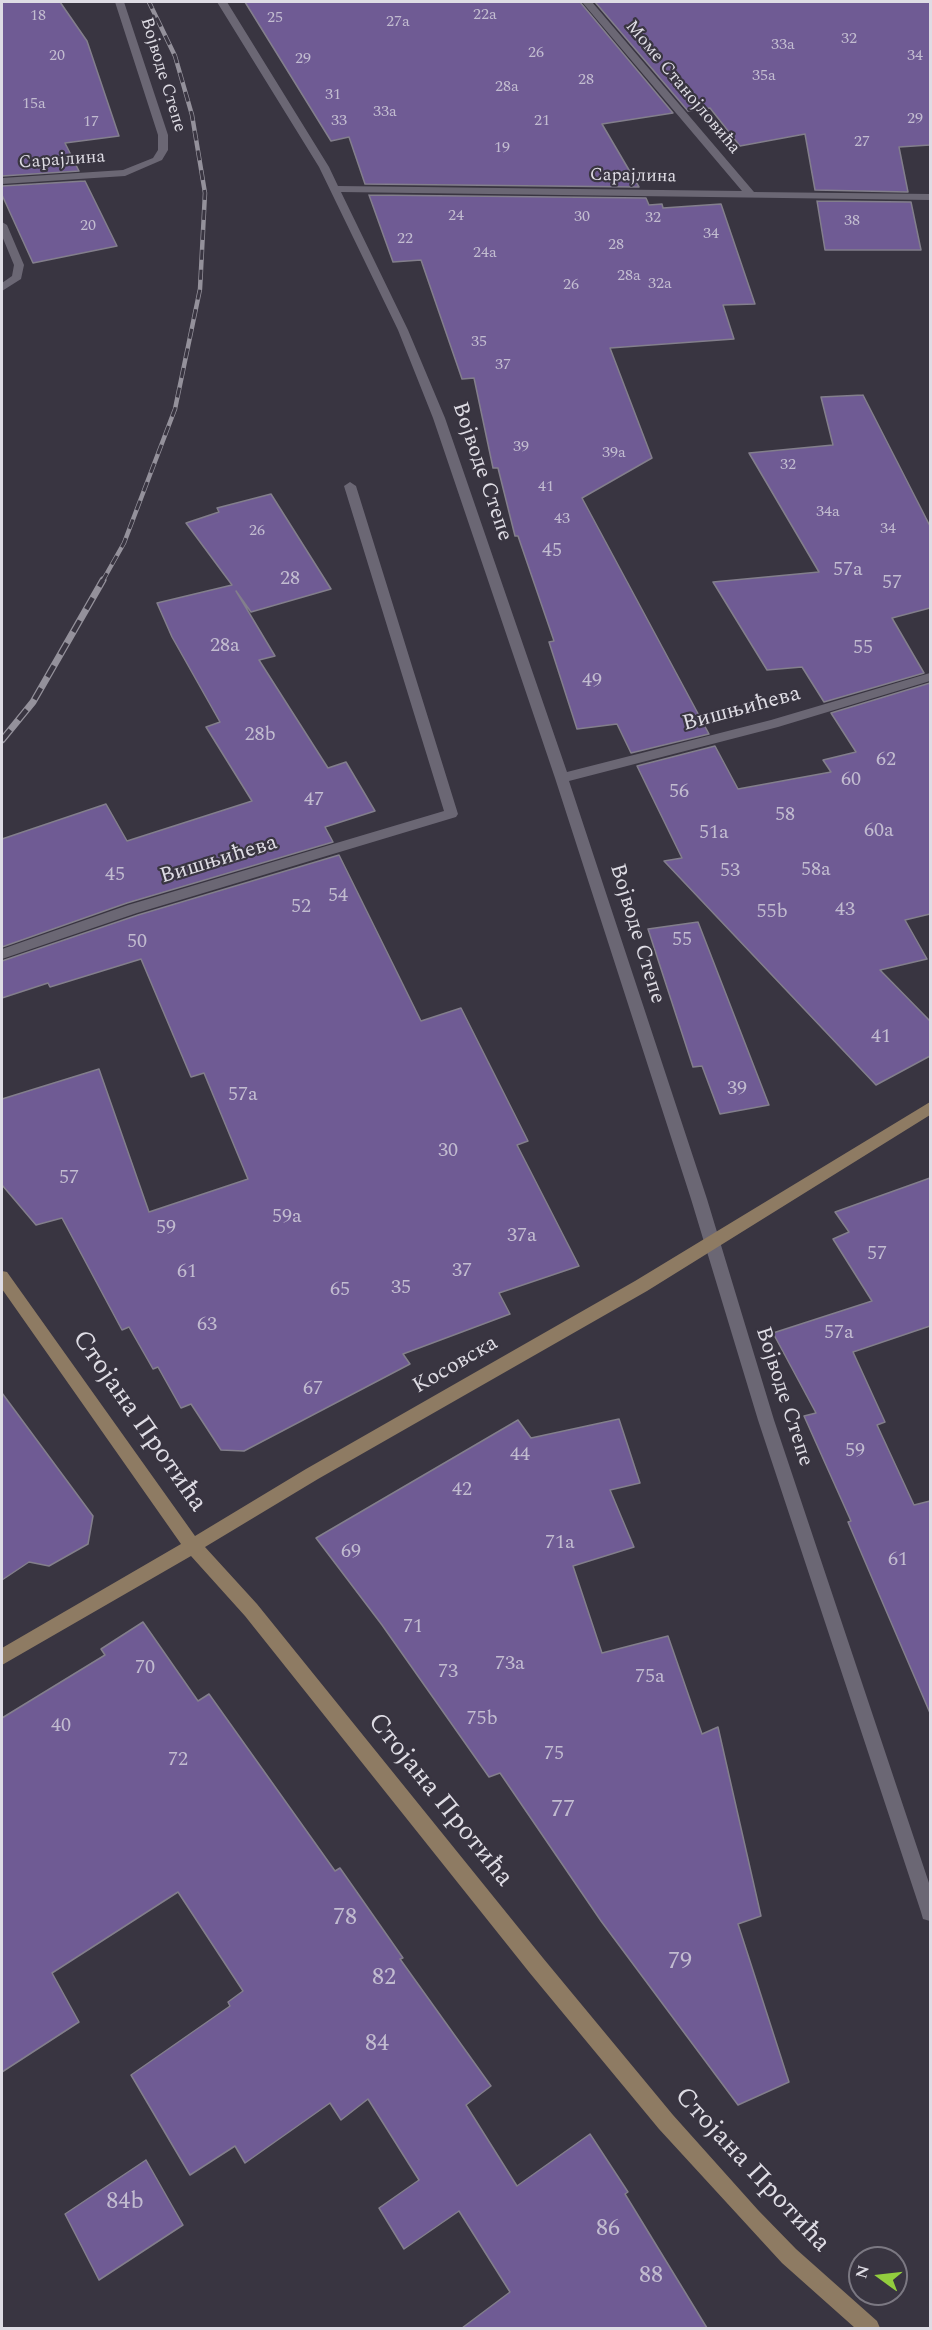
<!DOCTYPE html>
<html>
<head>
<meta charset="utf-8">
<style>
	body { margin:0 }
	#map { position:relative; width:932px; height:2330px; overflow:hidden; background:#393541; font-family:Spectral,serif }
	canvas { display:block }
	.frame { position:absolute; inset:0; border:3px solid #dedce4; pointer-events:none }
	.north { position:absolute; left:848px; top:2246px; width:60px; height:60px; box-sizing:border-box; background:#393541; border:2px solid #7b7882; border-radius:50%; rotate:285deg; font-size:16px; font-weight:700; line-height:24px; text-align:center; color:#dedce4 }
	.north::after { content:''; display:block; margin:auto; width:21px; height:27px; background:#92cd3e; clip-path:polygon(50% 0,100% 100%,50% 72%,0 100%) }
</style>
</head>
<body>
<div id="map">
<canvas width="932" height="2330"></canvas>
<div class="frame"></div>
<div class="north">N</div>
</div>
<script>
const context = document.querySelector('canvas').getContext('2d');
context.lineJoin = 'round';
function fillPath(path, color) { context.fillStyle = color; context.fill(path, 'evenodd'); }
const toPath = rows => new Path2D(rows.map(r => 'M' + r).join(''));
function strokePath(path, color, width, dash) { context.strokeStyle = color; context.lineWidth = width; context.lineCap = dash ? 'butt' : 'round'; context.setLineDash(dash || []); context.stroke(path); }
function write(font, color, halo, rows, align = 'center') {
  context.font = font + ' Spectral,serif'; context.lineWidth = 4.5; context.setLineDash([]); context.textBaseline = 'middle'; context.strokeStyle = halo; context.fillStyle = color; for (const [text, x, y, turn = 0] of rows) {
    context.save(); context.translate(x, y); context.rotate((+turn || 0) * Math.PI / 180); context.textAlign = isNaN(turn) ? turn : align; if (halo) context.strokeText(text, 0, 0); context.fillText(text, 0, 0); context.restore();
  }
}
const building = toPath([
	[2,2,60,2,87,41,119,136,65,143,79,171,2,176,2,2],
	[245,2,580,2,673,113,602,124,639,187,365,184,349,137,331,141,245,2],
	[595,2,930,2,930,145,899,147,908,192,815,190,805,134,740,146,710,108,688,111,595,2],
	[85,181,117,246,33,263,2,195,2,186,85,181],
	[369,195,646,198,649,205,662,204,663,208,721,204,755,304,723,305,734,339,610,348,652,458,582,498,709,734,631,753,617,724,577,729,549,642,554,641,518,536,515,536,498,468,493,468,474,378,462,379,421,260,393,262,369,195],
	[817,201,911,202,921,250,825,250,817,201],
	[863,395,930,526,930,608,892,618,924,673,824,702,802,667,767,670,713,582,819,572,749,453,833,445,821,397,863,395],
	[271,494,331,589,251,612,236,591,275,656,259,660,328,768,346,762,375,811,325,827,333,842,127,903,2,947,2,839,106,804,127,841,252,801,206,727,220,722,172,637,157,603,232,585,186,523,219,512,217,508,271,494],
	[930,683,930,914,905,920,927,959,880,970,930,1021,930,1056,876,1085,664,861,682,858,637,766,715,746,738,789,831,772,823,760,856,752,831,713,930,683],
	[339,855,421,1021,461,1008,528,1141,517,1145,579,1266,499,1293,510,1314,403,1354,410,1364,244,1451,221,1450,191,1404,181,1408,158,1367,153,1369,129,1327,122,1330,62,1218,36,1225,2,1185,2,1099,99,1069,149,1212,248,1179,204,1073,191,1077,141,959,50,987,48,983,2,998,2,961,138,915,339,855],
	[698,922,769,1105,720,1114,702,1066,693,1067,648,929,698,922],
	[930,1178,930,1326,853,1352,885,1422,877,1425,914,1505,930,1501,930,1713,848,1522,851,1521,804,1416,816,1413,773,1333,872,1301,833,1239,849,1232,835,1212,930,1178],
	[2,1393,93,1516,88,1544,49,1566,29,1562,2,1580,2,1393],
	[619,1419,640,1483,610,1490,634,1547,573,1566,602,1653,668,1636,702,1734,718,1727,761,1916,738,1924,789,2082,738,2105,601,1921,500,1773,489,1777,382,1625,316,1538,518,1420,531,1438,619,1419],
	[143,1622,198,1701,209,1694,335,1871,340,1868,403,1958,400,1959,491,2086,466,2105,517,2186,590,2134,628,2192,625,2194,707,2328,462,2328,510,2292,459,2211,404,2249,379,2208,419,2180,368,2099,341,2120,330,2103,245,2163,235,2146,190,2175,131,2075,230,2006,228,2002,243,1991,178,1892,52,1973,79,2022,2,2072,2,1718,105,1655,101,1649,143,1622],
	[146,2160,183,2225,99,2280,65,2214,146,2160]
]);
const lane = toPath([
	[2,222,7,225,24,265,21,279,2,291,2,283,12,276,14,265,2,236,2,222]
]);
const street = toPath([
	[115,2,124,2,168,135,168,150,162,160,125,176,2,184,2,178,123,170,153,158,158,150,158,135,115,2],
	[217,2,227,2,329,167,338,186,742,191,582,2,592,2,754,192,930,194,930,200,341,192,408,330,445,418,567,772,771,720,930,673,930,681,778,727,569,781,707,1199,774,1420,930,1886,930,1921,923,1919,921,1912,758,1420,691,1199,555,778,433,418,398,330,319,167,217,2],
	[350,482,356,486,458,814,456,817,137,913,2,959,2,949,128,905,444,811,344,486,350,482]
]);
const secondary = toPath([
	[930,1102,930,1115,647,1291,318,1479,205,1547,257,1604,543,1958,673,2115,758,2210,796,2249,877,2321,880,2328,855,2328,782,2263,659,2129,529,1972,245,1616,191,1556,2,1665,2,1648,181,1544,2,1289,2,1271,7,1272,195,1536,306,1469,635,1281,930,1102]
]);
const railFar1 = toPath([
	[102,582,124,543,175,409,200,289,205,193,192,115,175,56,149,2]
]);
const rail = toPath([
	[2,740,33,702,103,580]
]);
const farNumbernames = [
	["22a",485,16],
	["18",38,17],
	["25",275,19],
	["27a",398,23],
	["32",849,40],
	["33a",783,46],
	["26",536,54],
	["20",57,57],
	["34",915,57],
	["29",303,60],
	["35a",764,77],
	["28",586,81],
	["28a",507,88],
	["31",333,96],
	["15a",34,105],
	["33a",385,113],
	["29",915,120],
	["33",339,122],
	["21",542,122],
	["17",91,123],
	["27",862,143],
	["19",502,149],
	["24",456,217],
	["30",582,218],
	["32",653,219],
	["38",852,222],
	["20",88,227],
	["34",711,235],
	["22",405,240],
	["28",616,246],
	["24a",485,254],
	["28a",629,277],
	["32a",660,285],
	["26",571,286],
	["35",479,343],
	["37",503,366],
	["39",521,448],
	["39a",614,454],
	["32",788,466],
	["41",546,488],
	["34a",828,513],
	["43",562,520],
	["34",888,530],
	["26",257,532]
];
const farStreetnames = [
	["Војводе Степе",162,75,73],
	["Моме Станојловића",682,88,50],
	["Сарајлина",62,161,-4],
	["Сарајлина",633,177,1]
];
const numberNames = [
	["45",552,552],
	["57a",848,571],
	["28",290,580],
	["57",892,584],
	["28a",225,647],
	["55",863,649],
	["49",592,682],
	["28b",260,736],
	["62",886,761],
	["60",851,781],
	["56",679,793],
	["47",314,801],
	["58",785,816],
	["60a",879,832],
	["51a",714,834],
	["58a",816,871],
	["53",730,872],
	["45",115,876],
	["54",338,897],
	["52",301,908],
	["43",845,911],
	["55b",772,913],
	["55",682,941],
	["50",137,943],
	["41",881,1038],
	["39",737,1090],
	["57a",243,1096],
	["30",448,1152],
	["57",69,1179],
	["59a",287,1218],
	["59",166,1229],
	["37a",522,1237],
	["57",877,1255],
	["37",462,1272],
	["61",187,1273],
	["35",401,1289],
	["65",340,1291],
	["63",207,1326],
	["57a",839,1334],
	["67",313,1390],
	["59",855,1452],
	["44",520,1456],
	["42",462,1491],
	["71a",560,1544],
	["69",351,1553],
	["61",898,1561],
	["71",413,1628],
	["73a",510,1665],
	["70",145,1669],
	["73",448,1673],
	["75a",650,1678],
	["75b",482,1720],
	["40",61,1727],
	["75",554,1755],
	["72",178,1761]
];
const streetNames = [
	["Војводе Степе",481,472,71],
	["Вишњићева",742,710,-15],
	["Вишњићева",219,861,-17],
	["Војводе Степе",636,934,73],
	["Косовска",456,1366,-30],
	["Војводе Степе",783,1397,72]
];
const nearNumbernames = [
	["77",563,1811],
	["78",345,1919],
	["79",680,1963],
	["82",384,1979],
	["84",377,2045],
	["84b",125,2203],
	["86",608,2230],
	["88",651,2277]
];
const nearStreetnames = [
	["Стојана Протића",138,1422,55],
	["Стојана Протића",439,1801,51],
	["Стојана Протића",751,2171,47]
];
fillPath(building, '#6f5b94');
strokePath(building, '#837f8c', 1.5);
fillPath(lane, '#6b6774');
fillPath(street, '#6b6774');
fillPath(secondary, '#8e7b63');
strokePath(railFar1, '#94919b', 4.5);
strokePath(rail, '#94919b', 7);
strokePath(railFar1, '#393541', 3, [10]);
strokePath(rail, '#393541', 4.5, [13]);
write('16px', '#c2bcd0', null, farNumbernames);
write('18px', '#dedce4', '#393541', farStreetnames);
write('20px', '#c2bcd0', null, numberNames);
write('22px', '#dedce4', '#393541', streetNames);
write('24px', '#c2bcd0', null, nearNumbernames);
write('27px', '#dedce4', '#393541', nearStreetnames);
</script>
</body>
</html>
